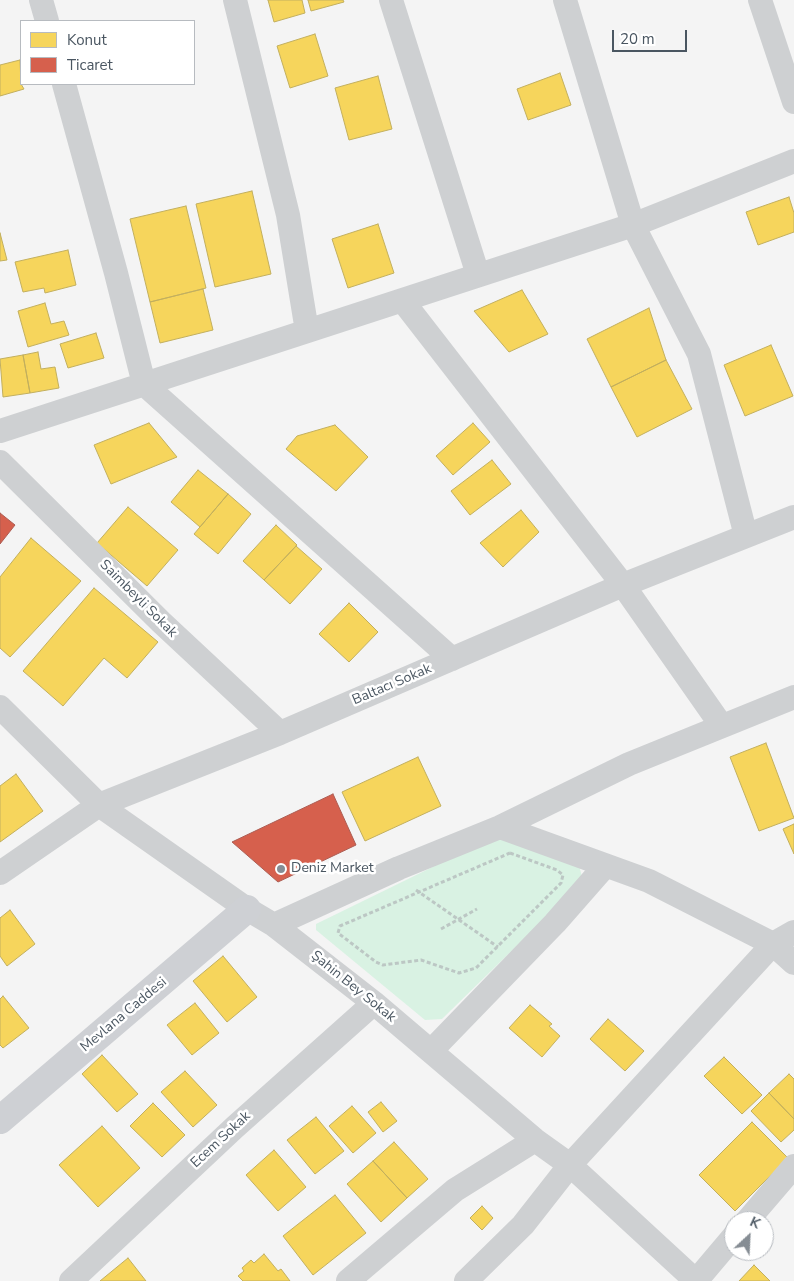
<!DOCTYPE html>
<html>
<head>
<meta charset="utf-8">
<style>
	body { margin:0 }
	#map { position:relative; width:794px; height:1281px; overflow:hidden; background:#f4f4f4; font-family:"Nunito Sans",sans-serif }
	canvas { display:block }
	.legend { position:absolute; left:20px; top:20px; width:175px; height:65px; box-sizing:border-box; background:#fff; border:1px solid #b7bbc0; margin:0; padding:6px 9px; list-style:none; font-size:15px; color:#4a5661 }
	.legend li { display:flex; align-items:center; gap:10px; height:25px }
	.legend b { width:25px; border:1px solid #b7bbc0 }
	.north { position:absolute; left:724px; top:1211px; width:50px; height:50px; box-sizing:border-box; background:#fff; border:1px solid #b7bbc0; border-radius:50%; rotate:25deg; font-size:14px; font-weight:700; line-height:20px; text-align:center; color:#4a5661 }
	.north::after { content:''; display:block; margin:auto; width:18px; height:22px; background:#868d94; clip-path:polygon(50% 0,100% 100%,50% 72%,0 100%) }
	.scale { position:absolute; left:612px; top:30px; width:75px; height:22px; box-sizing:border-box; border:2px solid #4a5661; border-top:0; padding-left:6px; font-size:15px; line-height:18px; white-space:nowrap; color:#4a5661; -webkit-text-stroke:4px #fff; paint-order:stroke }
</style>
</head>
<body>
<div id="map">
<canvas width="794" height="1281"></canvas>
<ul class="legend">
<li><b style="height:14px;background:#f6d55c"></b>Konut</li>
<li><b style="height:14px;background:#d6604d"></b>Ticaret</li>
</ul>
<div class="north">K</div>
<div class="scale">20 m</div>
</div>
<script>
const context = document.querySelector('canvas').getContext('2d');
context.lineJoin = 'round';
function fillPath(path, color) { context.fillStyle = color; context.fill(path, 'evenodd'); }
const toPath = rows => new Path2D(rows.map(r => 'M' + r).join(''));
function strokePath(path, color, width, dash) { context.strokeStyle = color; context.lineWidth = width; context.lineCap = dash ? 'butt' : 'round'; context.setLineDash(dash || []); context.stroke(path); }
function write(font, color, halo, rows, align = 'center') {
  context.font = font + ' "Nunito Sans",sans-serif'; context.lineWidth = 5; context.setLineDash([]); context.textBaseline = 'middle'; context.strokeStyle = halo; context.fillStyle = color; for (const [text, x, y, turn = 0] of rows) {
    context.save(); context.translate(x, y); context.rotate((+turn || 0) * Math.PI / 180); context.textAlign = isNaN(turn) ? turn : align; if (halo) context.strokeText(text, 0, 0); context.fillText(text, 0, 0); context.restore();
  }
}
const green = toPath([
	[498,835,579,865,583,881,442,1019,425,1020,316,930,316,924]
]);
const homes = toPath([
	[268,0,302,0,305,13,274,22,268,0],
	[308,0,343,0,344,2,311,11,308,0],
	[315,34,328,76,290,88,277,46,315,34],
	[20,60,21,84,24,89,0,96,0,65,20,60],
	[560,73,571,105,528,120,517,89,560,73],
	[378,76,392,129,349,140,335,88,378,76],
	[252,191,271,274,215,287,196,204,252,191],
	[789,197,794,213,794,232,758,245,746,212,789,197],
	[186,206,206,288,150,302,130,219,186,206],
	[378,224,394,273,348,288,332,239,378,224],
	[0,233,7,260,0,261,0,233],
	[68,250,76,285,45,293,44,288,23,292,15,262,68,250],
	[203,289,213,330,160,343,150,302,203,289],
	[522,290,548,334,509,352,474,311,522,290],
	[45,303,51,324,64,321,69,335,28,347,18,311,45,303],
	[649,308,666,360,611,387,587,339,649,308],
	[96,333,104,358,68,368,60,344,96,333],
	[771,345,793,396,745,416,724,365,771,345],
	[38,352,41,369,55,367,59,388,30,393,23,355,38,352],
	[23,355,30,393,3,397,0,359,23,355],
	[666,360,692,409,637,437,611,387,666,360],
	[149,423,177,457,111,484,94,445,149,423],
	[473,423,490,442,453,475,436,456,473,423],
	[335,425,368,457,336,491,286,449,297,436,335,425],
	[492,460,511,484,470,515,451,491,492,460],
	[198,470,228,494,200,527,171,502,198,470],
	[228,494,251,514,218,554,194,534,228,494],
	[128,507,178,550,147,586,97,543,128,507],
	[521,510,539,532,503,567,480,543,521,510],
	[276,525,297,545,264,580,243,561,276,525],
	[31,538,81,581,10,657,0,648,0,577,31,538],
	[296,546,322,569,290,604,264,580,296,546],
	[94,588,158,642,127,678,104,658,63,706,23,671,94,588],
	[349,603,378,632,349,662,319,634,349,603],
	[766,743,794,818,759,831,730,757,766,743],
	[418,757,441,806,365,841,342,792,418,757],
	[16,774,43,811,0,842,0,786,16,774],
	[794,824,794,854,783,829,794,824],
	[10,910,35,944,7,966,0,956,0,918,10,910],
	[223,956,257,997,227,1022,193,981,223,956],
	[3,996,29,1028,3,1048,0,1045,0,999,3,996],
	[195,1003,219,1033,192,1055,167,1025,195,1003],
	[530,1005,552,1024,549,1026,560,1036,542,1057,509,1028,530,1005],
	[608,1019,644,1051,625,1071,590,1039,608,1019],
	[102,1055,138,1094,117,1112,82,1074,102,1055],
	[724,1057,762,1095,742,1114,704,1076,724,1057],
	[185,1071,217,1105,193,1127,161,1092,185,1071],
	[789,1074,794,1079,794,1119,769,1093,789,1074],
	[769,1093,794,1119,794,1130,781,1142,751,1111,769,1093],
	[381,1102,397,1121,383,1132,368,1112,381,1102],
	[153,1103,185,1135,162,1157,130,1126,153,1103],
	[352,1106,376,1133,353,1153,329,1126,352,1106],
	[316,1117,344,1151,315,1174,287,1140,316,1117],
	[752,1122,788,1158,735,1211,699,1175,752,1122],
	[102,1126,140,1168,98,1207,59,1165,102,1126],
	[394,1142,428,1179,407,1198,373,1161,394,1142],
	[274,1150,306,1187,278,1211,246,1175,274,1150],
	[373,1161,407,1198,381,1222,347,1184,373,1161],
	[335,1195,366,1233,313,1275,283,1236,335,1195],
	[482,1206,493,1218,482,1230,470,1218,482,1206],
	[264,1254,278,1271,281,1269,290,1281,243,1281,238,1276,244,1271,242,1268,251,1260,254,1263,264,1254],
	[128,1258,146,1281,100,1281,128,1258],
	[754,1265,770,1281,739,1281,754,1265]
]);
const shops = toPath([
	[0,513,15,525,0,544,0,513],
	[333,794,356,845,278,882,232,842,333,794]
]);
const path = toPath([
	[510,853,557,870,563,875,561,883,476,968,459,973,421,960,383,965,376,962,338,933,340,926,510,853],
	[416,890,498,947],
	[441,929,477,909]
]);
const street = toPath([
	[41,0,47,21],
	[235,0,288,215,307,331],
	[391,0,478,275],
	[565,0,633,225,699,354,746,536],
	[760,0,794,102],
	[64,84,116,273,144,384,452,659],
	[402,300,623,585,721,725],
	[0,431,633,225,794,161],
	[0,462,161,622,280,733],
	[0,707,99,805,247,909,274,925,374,1003,535,1140,570,1165,696,1281],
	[500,827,649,881,773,944,794,963],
	[0,873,99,805,280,733,623,585,794,517],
	[274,925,399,868,500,827,629,764,794,697],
	[431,1051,555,923,605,866],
	[747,1221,794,1166],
	[71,1281,235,1127,374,1003],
	[348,1281,455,1190,535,1140],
	[466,1281,523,1225,570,1165,773,944,794,932],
	[696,1281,734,1236]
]);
const secondary = toPath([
	[0,1120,247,909]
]);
const markers = [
	[281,869,5,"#868d94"]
];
const streetNames = [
	["Saimbeyli Sokak",138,599,45],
	["Baltacı Sokak",392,685,-23],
	["Şahin Bey Sokak",353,987,39],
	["Mevlana Caddesi",124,1015,-40],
	["Ecem Sokak",221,1140,-43]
];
const poiNames = [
	["Deniz Market",291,869]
];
fillPath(green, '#d9f2e3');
fillPath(homes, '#f6d55c');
strokePath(homes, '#c2af5e', 1);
fillPath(shops, '#d6604d');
strokePath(shops, '#ac5d53', 1);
strokePath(path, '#bcc7c4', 3, [4, 2.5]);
strokePath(street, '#ced0d2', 24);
strokePath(secondary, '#ced0d4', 28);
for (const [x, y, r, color] of markers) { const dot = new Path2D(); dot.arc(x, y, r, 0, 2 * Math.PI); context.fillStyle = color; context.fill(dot); strokePath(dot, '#fff', 2); }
write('14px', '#4a5661', '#fff', streetNames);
write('14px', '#4a5661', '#fff', poiNames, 'left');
</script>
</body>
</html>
